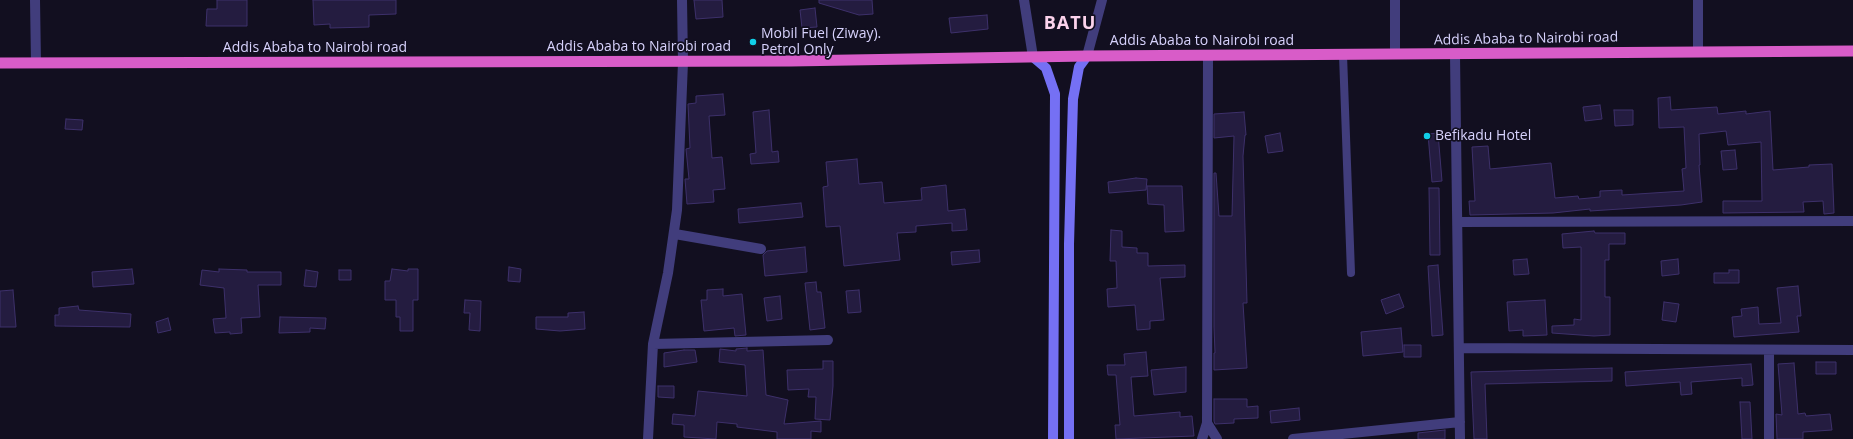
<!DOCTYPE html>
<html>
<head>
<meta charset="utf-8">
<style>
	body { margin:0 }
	canvas { display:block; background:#120f20 }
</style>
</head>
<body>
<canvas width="1853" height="439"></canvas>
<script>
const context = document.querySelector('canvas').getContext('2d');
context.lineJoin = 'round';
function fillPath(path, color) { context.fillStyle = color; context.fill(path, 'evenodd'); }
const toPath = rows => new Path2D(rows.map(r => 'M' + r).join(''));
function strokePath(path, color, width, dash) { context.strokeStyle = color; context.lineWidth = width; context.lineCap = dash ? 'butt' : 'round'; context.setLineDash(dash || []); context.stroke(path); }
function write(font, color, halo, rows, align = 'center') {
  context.font = font + ' "Open Sans",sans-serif'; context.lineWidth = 3.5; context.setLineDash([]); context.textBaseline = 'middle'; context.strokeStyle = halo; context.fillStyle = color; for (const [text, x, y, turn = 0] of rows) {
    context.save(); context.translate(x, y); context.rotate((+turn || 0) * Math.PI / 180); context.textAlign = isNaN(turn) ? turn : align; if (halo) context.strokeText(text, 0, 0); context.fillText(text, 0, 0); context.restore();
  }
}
const building = toPath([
	[217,0,247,0,247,26,206,26,207,9,217,9,217,0],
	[313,0,396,0,396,14,369,15,369,27,330,28,330,24,314,25,313,0],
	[694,0,722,0,723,17,696,19,694,0],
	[819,0,872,0,873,14,859,15,819,3,819,0],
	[815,8,817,27,802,28,800,10,815,8],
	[987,15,988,29,951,33,949,18,987,15],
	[723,94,725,115,709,116,712,158,722,157,725,189,713,190,714,202,687,204,685,179,689,179,686,149,690,148,688,104,696,103,696,96,723,94],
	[1670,97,1671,110,1717,107,1718,114,1746,111,1746,114,1770,111,1773,170,1809,167,1809,165,1832,164,1834,213,1824,214,1823,201,1803,202,1804,212,1723,213,1723,201,1762,201,1761,142,1728,145,1726,131,1699,134,1700,165,1699,165,1702,202,1681,205,1590,211,1590,209,1553,213,1470,215,1469,201,1475,201,1472,147,1488,146,1490,169,1551,163,1555,198,1578,196,1579,199,1600,197,1600,191,1622,190,1622,195,1684,191,1682,169,1686,168,1684,127,1659,128,1658,98,1670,97],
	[1600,105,1602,119,1585,121,1583,107,1600,105],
	[769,110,772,152,778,151,779,162,751,164,750,154,756,153,753,112,769,110],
	[1614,110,1633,110,1633,125,1615,126,1614,110],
	[1244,112,1246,135,1245,135,1243,156,1247,303,1243,303,1247,368,1214,370,1214,353,1215,353,1214,327,1214,173,1216,173,1219,216,1232,216,1234,136,1214,138,1214,114,1244,112],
	[66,119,83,120,82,130,65,129,66,119],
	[1280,133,1283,151,1268,153,1265,136,1280,133],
	[1438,133,1442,181,1432,182,1428,134,1438,133],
	[1735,150,1737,169,1723,170,1721,151,1735,150],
	[857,159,859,184,882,182,884,203,922,200,921,188,946,185,948,211,965,209,967,230,952,231,952,223,916,226,916,232,897,233,900,260,844,266,840,226,826,227,823,187,828,186,826,162,857,159],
	[1136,178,1147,179,1146,190,1109,193,1108,182,1136,178],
	[1147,186,1182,186,1184,231,1165,232,1164,205,1148,204,1147,186],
	[1429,188,1439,188,1440,255,1430,255,1429,188],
	[801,203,803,217,739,223,738,209,801,203],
	[1111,230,1122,231,1122,247,1137,248,1137,253,1148,253,1148,266,1185,265,1185,277,1160,278,1164,320,1150,321,1150,329,1137,330,1135,305,1108,307,1107,289,1117,288,1116,261,1110,261,1111,230],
	[1594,231,1595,233,1625,233,1625,244,1609,244,1609,260,1605,260,1605,297,1610,297,1610,335,1594,336,1552,333,1552,326,1574,325,1574,319,1581,320,1581,247,1563,248,1562,234,1594,231],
	[805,247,807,272,765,276,763,255,767,251,805,247],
	[979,250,980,262,952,265,951,252,979,250],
	[1527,259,1529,274,1514,275,1513,260,1527,259],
	[1678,259,1679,274,1662,276,1661,261,1678,259],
	[1438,265,1443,335,1432,336,1428,266,1438,265],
	[509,267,521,269,520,282,508,281,509,267],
	[132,269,134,284,93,287,92,272,132,269],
	[219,269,247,270,247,272,281,272,281,285,258,285,260,317,241,318,242,333,230,334,230,332,215,333,213,319,226,318,224,288,200,285,202,270,219,272,219,269],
	[392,269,408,271,408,269,418,269,418,300,413,300,413,331,400,331,400,317,396,317,396,300,385,300,385,281,390,281,392,269],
	[306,270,318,272,316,287,304,286,306,270],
	[339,270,351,270,351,280,339,280,339,270],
	[1729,270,1739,270,1739,283,1714,283,1714,273,1729,273,1729,270],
	[816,282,817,292,821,292,825,328,810,330,805,283,816,282],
	[1798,286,1801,316,1797,316,1799,332,1734,337,1732,317,1742,316,1741,309,1758,307,1759,324,1781,323,1777,288,1798,286],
	[723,289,723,296,742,294,746,335,735,336,734,328,704,331,701,300,707,300,707,290,723,289],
	[13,290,16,327,0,327,0,291,13,290],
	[859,290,861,312,848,313,846,291,859,290],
	[1399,294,1404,307,1386,314,1381,300,1399,294],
	[780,296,782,319,767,321,764,298,780,296],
	[465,300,481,301,480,331,469,330,470,313,464,313,465,300],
	[1545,300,1547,335,1523,336,1523,330,1509,331,1507,302,1545,300],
	[1664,302,1679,304,1676,322,1662,320,1664,302],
	[78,306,79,310,131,314,130,327,55,326,55,315,59,315,59,308,78,306],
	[584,312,585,329,560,331,536,329,536,317,568,317,568,313,584,312],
	[280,317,326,318,325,329,310,328,310,332,279,333,280,317],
	[168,318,171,330,158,333,156,322,168,318],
	[1401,328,1403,352,1363,356,1361,332,1401,328],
	[1404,345,1421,345,1421,357,1404,357,1404,345],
	[747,348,747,351,763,350,766,395,788,400,784,424,821,421,821,432,811,431,811,439,777,439,777,432,737,427,737,424,717,422,716,439,684,437,684,425,672,424,673,414,695,416,698,391,747,396,745,365,719,362,720,349,736,351,736,349,747,348],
	[684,350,695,350,697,362,664,367,664,353,684,350],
	[1146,352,1148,376,1131,377,1134,416,1180,412,1180,417,1192,416,1194,436,1116,439,1115,425,1120,425,1116,375,1108,375,1107,365,1125,365,1124,354,1146,352],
	[823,361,833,361,833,386,830,420,815,419,816,397,808,397,809,389,788,390,787,370,823,369,823,361],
	[1816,362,1836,362,1836,374,1816,374,1816,362],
	[1794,363,1798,414,1805,413,1806,416,1830,414,1832,430,1803,432,1803,439,1777,439,1776,414,1782,415,1778,364,1794,363],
	[1751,364,1753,385,1742,386,1742,378,1691,382,1692,394,1681,395,1680,382,1626,386,1625,372,1751,364],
	[1186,367,1186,392,1154,395,1151,370,1186,367],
	[1612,368,1612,381,1485,384,1487,439,1474,439,1471,372,1612,368],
	[658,386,674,386,674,398,658,397,658,386],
	[1214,399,1247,399,1247,407,1258,406,1258,418,1234,419,1234,423,1215,424,1214,421,1214,399],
	[1740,402,1750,402,1752,439,1742,439,1740,402],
	[1299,408,1300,420,1271,423,1270,411,1299,408],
	[1445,430,1445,439,1418,439,1418,433,1445,430]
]);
const service = toPath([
	[1343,55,1351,273]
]);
const minor = toPath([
	[35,0,36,63],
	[1698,52,1698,0],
	[1395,54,1395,0],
	[1455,55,1460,439],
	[1458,222,1853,221],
	[675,234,761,249],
	[653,344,828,340],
	[1459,348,1853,350],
	[1769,350,1769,439],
	[1207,423,1217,439],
	[648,439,653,344,668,273,677,210,683,62,682,0],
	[1202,439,1207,423,1208,57],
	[1293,439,1460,422]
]);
const tertiary = toPath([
	[1024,0,1033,57],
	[1087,56,1102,0]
]);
const secondary = toPath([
	[1033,57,1046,68,1055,94,1053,439],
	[1069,439,1069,244,1073,99,1079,67,1087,56]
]);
const trunk = toPath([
	[0,63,791,61,1087,56,1853,51]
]);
const markers = [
	[753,42,4,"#11cfe8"],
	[1427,136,4,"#11cfe8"]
];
const poiNames = [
	["Mobil Fuel (Ziway).",761,34],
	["Petrol Only",761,50],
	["Befikadu Hotel",1435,136]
];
const streetNames = [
	["Addis Ababa to Nairobi road",1526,39,-1],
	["Addis Ababa to Nairobi road",1202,41],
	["Addis Ababa to Nairobi road",639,47],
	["Addis Ababa to Nairobi road",315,48]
];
const districtNames = [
	["BATU",1070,24]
];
fillPath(building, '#241c40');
strokePath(building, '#3d306a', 1);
strokePath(service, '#413d7c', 8);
strokePath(minor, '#413d7c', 10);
strokePath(tertiary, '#413d7c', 10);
strokePath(secondary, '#7570f4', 10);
strokePath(trunk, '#d85cc8', 11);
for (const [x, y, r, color] of markers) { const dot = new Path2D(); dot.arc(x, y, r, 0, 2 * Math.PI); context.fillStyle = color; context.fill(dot); strokePath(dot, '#120f20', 1.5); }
write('14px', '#d7d2fc', '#120f20', poiNames, 'left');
write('14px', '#d7d2fc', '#120f20', streetNames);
context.letterSpacing = '1px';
write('bold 18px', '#fcd3ec', '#120f20', districtNames);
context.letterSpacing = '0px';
</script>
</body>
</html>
